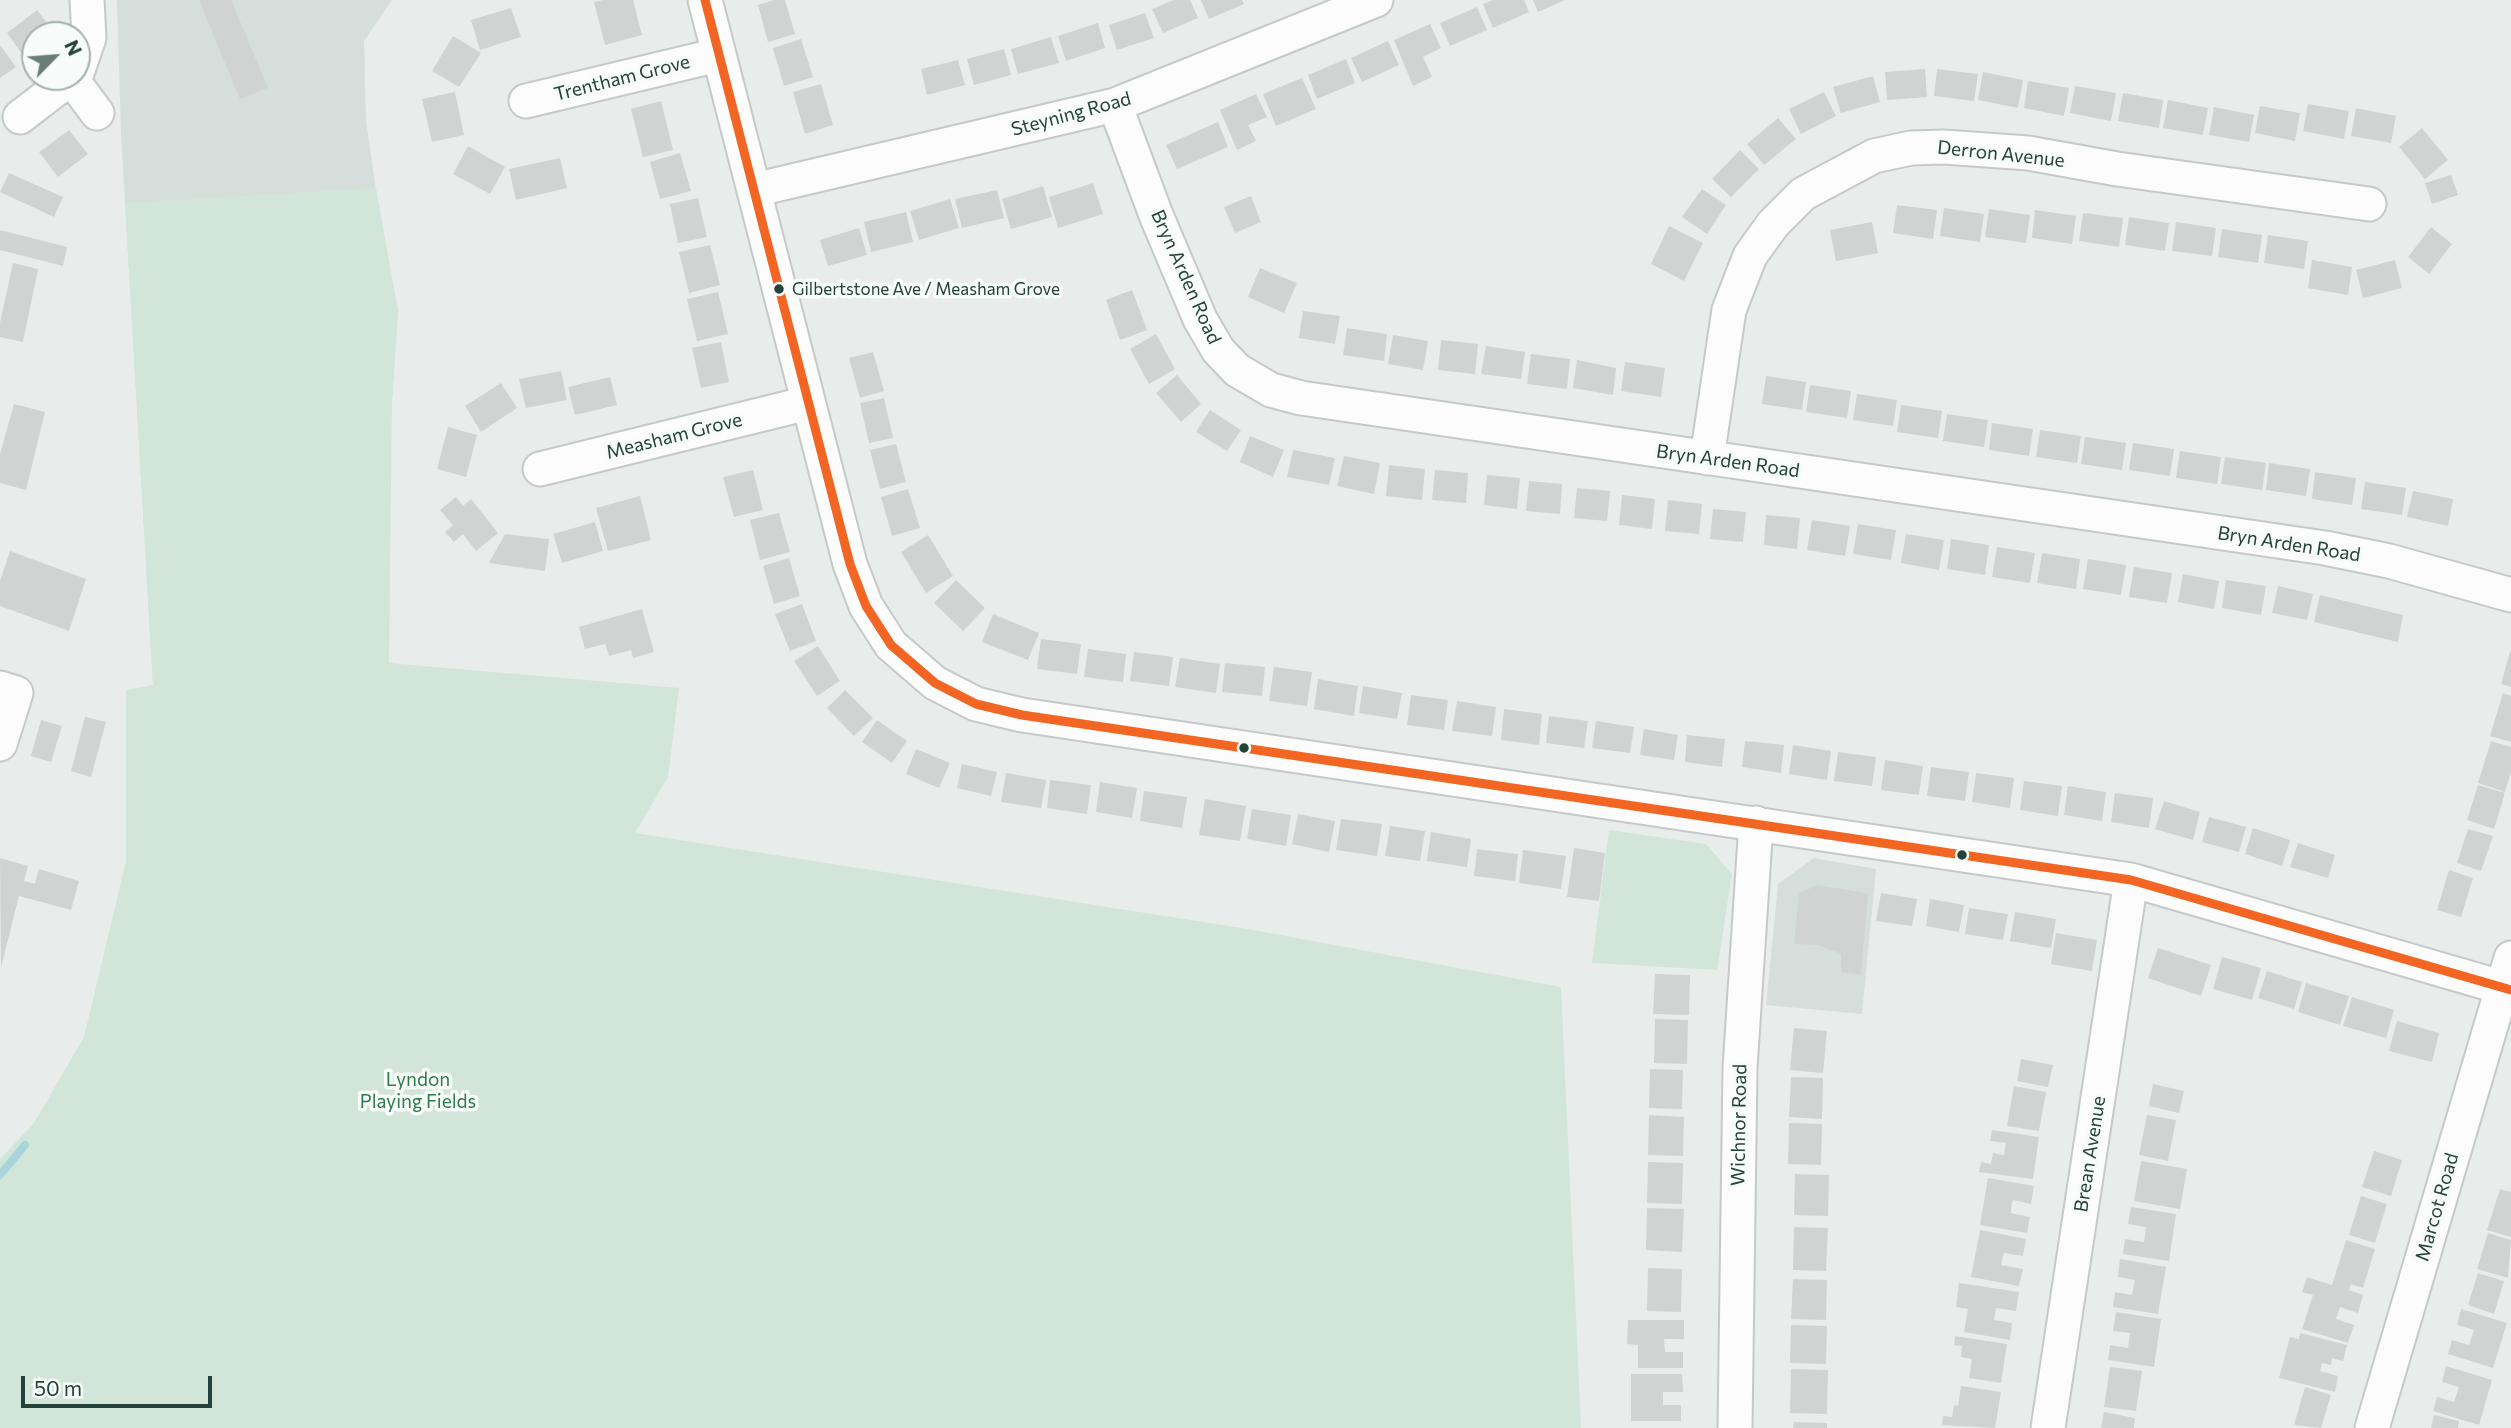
<!DOCTYPE html>
<html>
<head>
<meta charset="utf-8">
<style>
	body { margin:0 }
	#map { position:relative; width:2511px; height:1428px; overflow:hidden; background:#e8edeb; font-family:Commissioner,sans-serif }
	canvas { display:block }
	.north { position:absolute; left:21px; top:21px; width:70px; height:70px; box-sizing:border-box; background:#f7fbf9; border:2px solid #a3b1ad; border-radius:50%; rotate:65deg; font-size:19px; font-weight:700; line-height:28px; text-align:center; color:#24423a }
	.north::after { content:''; display:block; margin:auto; width:24px; height:32px; background:#697e78; clip-path:polygon(50% 0,100% 100%,50% 72%,0 100%) }
	.scale { position:absolute; left:21px; top:1376px; width:191px; height:32px; box-sizing:border-box; border:4px solid #24423a; border-top:0; padding-left:9px; font-size:21px; line-height:24px; white-space:nowrap; color:#24423a; -webkit-text-stroke:5px #f7fbf9; paint-order:stroke }
</style>
</head>
<body>
<div id="map">
<canvas width="2511" height="1428"></canvas>
<div class="north">N</div>
<div class="scale">50 m</div>
</div>
<script>
const context = document.querySelector('canvas').getContext('2d');
context.lineJoin = 'round';
function fillPath(path, color) { context.fillStyle = color; context.fill(path, 'evenodd'); }
const toPath = rows => new Path2D(rows.map(r => 'M' + r).join(''));
function strokePath(path, color, width, dash) { context.strokeStyle = color; context.lineWidth = width; context.lineCap = dash ? 'butt' : 'round'; context.setLineDash(dash || []); context.stroke(path); }
function write(font, color, halo, rows, align = 'center') {
  context.font = font + ' Commissioner,sans-serif'; context.lineWidth = 7; context.setLineDash([]); context.textBaseline = 'middle'; context.strokeStyle = halo; context.fillStyle = color; for (const [text, x, y, turn = 0] of rows) {
    context.save(); context.translate(x, y); context.rotate((+turn || 0) * Math.PI / 180); context.textAlign = isNaN(turn) ? turn : align; if (halo) context.strokeText(text, 0, 0); context.fillText(text, 0, 0); context.restore();
  }
}
const built = toPath([
	[117,0,392,0,364,41,366,120,379,212,398,311,392,400,153,686,121,133],
	[1814,858,1876,869,1862,1014,1766,1005,1778,884]
]);
const green = toPath([
	[376,188,398,311,392,400,389,663,679,688,668,777,635,833,1248,929,1561,987,1581,1428,0,1428,0,1159,34,1123,84,1037,126,861,126,690,153,685,125,203],
	[1609,830,1706,844,1732,874,1717,970,1592,963]
]);
const stream = toPath([
	[0,1175,25,1145]
]);
const building = toPath([
	[199,0,231,0,268,88,240,99],
	[603,0,633,0,642,35,605,45,594,2],
	[774,0,785,0,795,34,768,42,758,5],
	[1174,0,1190,0,1198,18,1163,33,1152,9],
	[1201,0,1242,0,1244,4,1209,19],
	[1493,0,1524,0,1529,12,1493,28,1483,4],
	[1533,0,1565,0,1538,12],
	[1477,7,1487,30,1450,46,1440,23],
	[511,8,521,37,480,50,471,20],
	[37,10,56,35,35,35,35,50,25,58,7,33],
	[1145,13,1154,38,1117,50,1109,25],
	[1098,23,1105,48,1066,61,1058,36],
	[1430,24,1441,48,1423,57,1432,77,1413,86,1394,40],
	[453,36,481,53,459,87,432,71],
	[1051,37,1059,63,1018,74,1011,49],
	[801,39,813,77,784,86,773,48],
	[1388,41,1399,65,1362,82,1351,58],
	[0,45,16,67,0,78],
	[1004,49,1011,75,974,85,967,59],
	[1346,59,1355,83,1317,99,1308,75],
	[958,60,965,85,927,95,921,69],
	[1925,69,1927,97,1887,100,1885,72],
	[1937,69,1978,74,1974,101,1934,96],
	[1983,72,2023,80,2018,108,1978,100],
	[1873,76,1880,102,1841,113,1833,87],
	[1302,78,1316,109,1276,126,1263,94],
	[2028,81,2069,88,2064,116,2024,108],
	[821,84,833,125,805,134,793,92],
	[2075,86,2116,93,2111,121,2070,113],
	[455,92,464,135,432,142,422,99],
	[1824,92,1836,116,1801,134,1789,109],
	[2123,93,2163,100,2159,128,2118,121],
	[1256,94,1267,117,1248,125,1256,141,1237,150,1220,110],
	[2168,100,2208,108,2203,135,2163,128],
	[661,101,673,150,643,157,631,109],
	[2308,104,2349,111,2344,139,2303,131],
	[2260,106,2300,113,2295,141,2255,133],
	[2214,107,2254,115,2249,142,2209,135],
	[2356,108,2396,116,2391,143,2351,136],
	[1778,118,1796,139,1764,165,1747,144],
	[1218,122,1228,147,1177,169,1166,145],
	[2422,128,2448,160,2425,179,2399,147],
	[69,130,88,154,58,177,39,152],
	[468,146,505,167,490,194,453,174],
	[1740,150,1759,169,1731,197,1712,179],
	[680,153,691,191,660,199,650,162],
	[560,158,567,188,516,200,509,169],
	[9,173,63,197,54,217,0,192],
	[2451,175,2458,195,2432,204,2425,183],
	[1093,183,1103,214,1058,228,1049,197],
	[1043,186,1052,217,1011,229,1002,199],
	[1702,189,1726,205,1707,234,1682,217],
	[997,190,1004,218,962,228,955,199],
	[1251,196,1261,222,1235,233,1224,207],
	[698,198,707,237,678,243,670,204],
	[950,199,959,228,919,240,910,211],
	[1897,205,1937,210,1933,239,1893,233],
	[1944,208,1984,214,1980,242,1940,236],
	[1989,209,2030,215,2026,243,1985,237],
	[2035,210,2076,216,2072,244,2032,238],
	[906,212,913,242,871,252,864,222],
	[2083,213,2123,218,2119,247,2079,241],
	[2129,217,2169,223,2165,251,2125,245],
	[1872,222,1878,253,1836,261,1830,230],
	[2176,222,2216,228,2212,256,2172,251],
	[1669,226,1703,243,1684,281,1651,264],
	[2431,227,2452,244,2429,274,2408,257],
	[859,228,867,255,828,266,820,240],
	[2222,229,2262,235,2258,263,2218,257],
	[0,230,67,247,63,266,0,250],
	[2268,235,2308,241,2304,269,2264,263],
	[710,245,720,285,689,293,679,252],
	[2312,260,2352,267,2348,295,2308,288],
	[2395,260,2402,288,2363,298,2356,270],
	[13,263,38,269,23,342,0,337,0,323],
	[1260,268,1297,283,1284,313,1248,297],
	[1132,290,1147,330,1120,340,1106,300],
	[718,292,728,334,697,341,687,299],
	[1303,311,1340,316,1335,344,1299,338],
	[1347,328,1387,334,1384,361,1343,355],
	[1156,334,1175,369,1149,384,1130,349],
	[1393,335,1428,341,1423,370,1388,364],
	[1441,340,1478,344,1475,374,1438,370],
	[721,342,729,382,701,388,692,348],
	[1486,346,1525,352,1521,379,1481,374],
	[873,352,884,391,860,398,849,358],
	[1531,354,1570,359,1567,389,1527,384],
	[1577,360,1616,368,1613,395,1573,388],
	[1625,362,1665,368,1661,397,1621,391],
	[561,371,567,400,526,408,519,379],
	[1177,375,1201,404,1181,422,1156,393],
	[1766,376,1806,382,1802,410,1762,404],
	[610,377,617,405,575,415,568,387],
	[501,383,517,408,481,432,465,406],
	[1810,385,1851,391,1847,418,1806,412],
	[1857,394,1897,400,1893,426,1853,420],
	[884,398,893,438,869,443,860,403],
	[14,404,45,412,26,490,0,483,0,454],
	[1901,405,1942,411,1938,438,1897,432],
	[1210,410,1241,430,1227,451,1196,432],
	[1947,414,1988,420,1984,447,1943,441],
	[1992,423,2033,429,2029,456,1989,450],
	[448,427,477,435,466,477,437,469],
	[2040,430,2081,436,2077,463,2036,457],
	[1250,436,1284,450,1273,477,1240,462],
	[2085,437,2126,443,2122,470,2081,464],
	[2133,443,2174,449,2170,476,2129,470],
	[896,444,906,482,880,489,870,450],
	[1293,450,1335,458,1329,485,1287,477],
	[2180,451,2221,457,2217,484,2176,478],
	[1344,456,1380,463,1374,494,1337,486],
	[2225,457,2266,463,2262,490,2221,484],
	[2269,463,2310,469,2306,496,2266,490],
	[1389,465,1425,469,1422,500,1386,496],
	[753,470,763,510,734,517,723,477],
	[1435,470,1468,473,1466,503,1432,500],
	[2315,472,2356,478,2352,505,2312,499],
	[1487,475,1520,478,1517,509,1484,505],
	[1529,481,1562,484,1560,514,1526,511],
	[2365,482,2406,488,2402,515,2361,509],
	[1577,488,1610,491,1607,521,1574,518],
	[908,489,920,528,892,536,881,497],
	[2413,491,2453,499,2448,526,2407,517],
	[1622,495,1655,499,1652,529,1619,525],
	[640,496,651,540,608,551,596,508],
	[456,497,463,506,471,499,498,533,476,551,463,534,454,542,445,532,453,525,440,510],
	[1668,500,1702,504,1699,534,1665,531],
	[1713,509,1746,512,1743,542,1710,539],
	[779,513,790,552,760,560,750,520],
	[1766,515,1800,518,1797,549,1764,545],
	[1812,520,1850,526,1845,556,1807,550],
	[595,522,603,551,562,563,553,534],
	[1858,524,1896,530,1891,560,1853,554],
	[505,534,549,539,545,571,489,563],
	[1906,534,1944,540,1939,570,1901,563],
	[928,535,953,576,926,593,901,552],
	[1951,539,1989,545,1985,575,1947,569],
	[1997,547,2035,553,2030,583,1992,577],
	[10,551,86,579,69,631,0,606,0,581],
	[2042,553,2080,559,2076,589,2037,583],
	[789,558,800,596,774,604,763,566],
	[2088,559,2126,565,2121,595,2083,589],
	[2134,567,2172,573,2167,603,2129,597],
	[2183,574,2219,581,2214,609,2178,602],
	[956,580,985,608,963,631,934,603],
	[2226,580,2266,586,2261,615,2222,608],
	[2278,586,2313,594,2307,620,2272,613],
	[2320,595,2403,615,2398,642,2314,622],
	[802,604,816,641,790,651,775,614],
	[642,609,654,652,633,658,631,650,609,656,605,644,585,649,579,627],
	[993,614,1039,633,1028,660,982,642],
	[1041,639,1081,644,1077,674,1037,669],
	[818,646,840,681,817,696,794,661],
	[1088,649,1126,654,1123,682,1084,677],
	[1134,652,1173,657,1169,686,1130,681],
	[2510,652,2511,652,2511,687,2501,684],
	[1180,658,1220,664,1216,693,1175,687],
	[1225,663,1265,667,1262,696,1222,692],
	[1274,667,1312,672,1307,706,1269,701],
	[1318,679,1358,686,1354,716,1314,709],
	[1363,686,1402,693,1397,719,1359,713],
	[845,690,873,718,854,736,827,708],
	[2503,693,2511,696,2511,742,2490,736],
	[1411,695,1448,700,1444,730,1407,725],
	[1457,701,1496,707,1492,736,1452,731],
	[1504,709,1542,714,1539,745,1501,740],
	[1549,716,1588,721,1584,748,1546,743],
	[85,717,106,722,91,777,71,771],
	[41,720,62,726,51,762,31,756],
	[877,720,907,741,892,763,862,742],
	[1596,721,1634,727,1630,753,1592,748],
	[1644,729,1678,735,1674,760,1640,755],
	[1687,735,1725,739,1722,767,1685,762],
	[1745,741,1784,745,1781,773,1742,767],
	[2491,741,2511,747,2511,772,2505,792,2478,783],
	[1793,745,1831,751,1827,780,1789,774],
	[916,749,950,763,939,788,906,774],
	[1838,752,1876,757,1872,786,1834,781],
	[1885,760,1923,766,1919,795,1881,790],
	[962,764,997,772,991,796,957,788],
	[1931,767,1969,772,1965,801,1927,796],
	[1006,773,1046,780,1041,808,1001,802],
	[1976,773,2014,778,2010,808,1972,802],
	[1050,780,1091,785,1087,814,1047,808],
	[2024,781,2062,786,2058,816,2020,810],
	[1100,782,1137,788,1132,818,1096,812],
	[2478,785,2505,793,2494,829,2467,820],
	[2068,786,2106,792,2102,821,2064,815],
	[1144,791,1187,797,1182,828,1140,821],
	[2115,793,2153,798,2149,828,2111,822],
	[1205,799,1246,806,1240,841,1199,835],
	[2164,801,2200,812,2193,840,2155,829],
	[1252,809,1291,815,1286,846,1247,839],
	[1298,814,1335,821,1329,852,1292,844],
	[2209,817,2246,827,2239,852,2202,842],
	[1341,819,1382,824,1377,856,1336,850],
	[1390,826,1425,831,1420,861,1385,856],
	[2253,828,2290,840,2282,866,2245,854],
	[2468,829,2493,836,2481,871,2457,863],
	[1431,832,1471,839,1467,867,1427,861],
	[2298,843,2335,855,2328,878,2290,867],
	[1574,848,1605,853,1599,901,1567,897],
	[1477,849,1518,854,1515,881,1474,876],
	[1523,850,1566,856,1561,889,1519,883],
	[0,858,28,866,24,881,29,882,35,884,39,869,79,881,71,910,19,896,1,967],
	[2449,870,2473,878,2461,917,2437,910],
	[1816,885,1868,893,1861,975,1841,972,1841,954,1819,945,1794,944,1799,894],
	[1881,893,1917,899,1912,926,1876,921],
	[1930,899,1964,905,1959,932,1926,926],
	[1969,908,2008,914,2003,940,1965,934],
	[2015,912,2056,919,2051,948,2010,941],
	[2056,933,2097,940,2092,971,2051,964],
	[2158,948,2211,965,2201,996,2148,978],
	[2222,957,2261,968,2252,1000,2213,989],
	[2267,971,2302,982,2294,1009,2258,998],
	[1655,974,1690,975,1689,1015,1653,1014],
	[2306,983,2349,996,2340,1025,2298,1012],
	[2352,997,2394,1010,2386,1038,2343,1026],
	[1655,1019,1688,1020,1687,1064,1654,1063],
	[2397,1021,2439,1033,2432,1062,2389,1051],
	[1794,1028,1827,1031,1823,1073,1790,1070],
	[2021,1059,2053,1065,2048,1087,2017,1081],
	[1650,1069,1683,1070,1682,1109,1649,1108],
	[1791,1077,1823,1078,1822,1119,1789,1117],
	[2153,1084,2184,1091,2179,1113,2149,1106],
	[2014,1086,2046,1092,2039,1131,2007,1126],
	[1649,1115,1684,1117,1683,1156,1648,1155],
	[2147,1115,2176,1120,2168,1161,2139,1155],
	[1789,1123,1822,1124,1821,1165,1788,1164],
	[1992,1130,2039,1137,2033,1179,1979,1172,1981,1162,1991,1164,1993,1153,2004,1155,2006,1143,1990,1141],
	[2374,1151,2402,1160,2391,1196,2362,1187],
	[2141,1161,2187,1169,2180,1209,2134,1201],
	[1648,1162,1683,1163,1682,1204,1647,1203],
	[1795,1174,1829,1175,1828,1216,1794,1215],
	[1988,1178,2034,1186,2031,1204,2013,1200,2011,1207,2011,1213,2030,1217,2027,1233,1980,1225],
	[2500,1189,2511,1192,2511,1237,2487,1230],
	[2361,1196,2387,1204,2375,1243,2349,1235],
	[2131,1207,2176,1214,2169,1261,2123,1254,2125,1239,2144,1242,2146,1227,2128,1224],
	[1647,1208,1684,1209,1682,1252,1646,1250],
	[1794,1227,1828,1228,1826,1271,1793,1270],
	[1980,1230,2026,1239,2023,1256,2004,1253,2001,1265,2023,1269,2019,1286,1971,1277],
	[2488,1233,2511,1240,2508,1278,2477,1269],
	[2346,1240,2375,1249,2363,1288,2351,1284,2349,1290,2363,1295,2358,1313,2340,1307,2336,1319,2354,1325,2348,1343,2302,1329,2313,1295,2302,1292,2307,1277,2332,1285],
	[2120,1259,2166,1267,2158,1314,2113,1307,2115,1292,2132,1295,2135,1280,2118,1277],
	[1648,1268,1682,1269,1681,1312,1647,1311],
	[2478,1273,2504,1281,2494,1314,2468,1305],
	[1793,1279,1827,1280,1826,1320,1791,1319],
	[1959,1283,2019,1292,2016,1311,1996,1308,1994,1320,2012,1323,2010,1340,1964,1332,1968,1309,1956,1307],
	[2461,1309,2507,1323,2493,1368,2448,1354,2452,1340,2469,1345,2474,1330,2457,1325],
	[2116,1312,2161,1319,2154,1367,2108,1360,2110,1345,2128,1348,2129,1340,2130,1333,2113,1331],
	[1628,1320,1684,1320,1684,1339,1664,1339,1665,1352,1683,1352,1683,1368,1638,1368,1638,1345,1627,1344],
	[1791,1325,1827,1326,1826,1364,1790,1363],
	[2300,1333,2347,1345,2343,1361,2332,1358,2331,1365,2322,1363,2320,1371,2338,1376,2335,1392,2279,1378,2290,1337,2299,1339],
	[1955,1336,2007,1344,2001,1383,1969,1378,1972,1359,1961,1357,1962,1346,1954,1345],
	[2446,1366,2492,1380,2479,1425,2433,1411,2437,1397,2454,1402,2459,1387,2442,1382],
	[2110,1367,2142,1371,2136,1411,2104,1407],
	[1791,1369,1828,1370,1827,1414,1790,1413],
	[1631,1374,1682,1374,1683,1392,1663,1392,1663,1405,1681,1405,1681,1421,1631,1421],
	[1961,1386,2001,1392,1995,1428,1942,1425,1943,1416,1952,1417,1954,1405,1958,1406],
	[2305,1387,2331,1395,2321,1428,2294,1425],
	[2104,1412,2135,1418,2134,1428,2101,1428],
	[2434,1415,2459,1421,2458,1428,2431,1428],
	[1794,1422,1827,1423,1827,1428,1793,1428]
]);
const minor = toPath([
	[705,0,850,564,866,606,891,645,935,683,976,704,1022,715,2131,880,2511,990],
	[77,73,89,38,87,0],
	[71,78,97,113],
	[526,101,718,55],
	[1115,105,1156,215,1200,319,1218,350,1237,370,1271,390,1301,398,2325,548,2389,561,2511,595],
	[20,117,72,77],
	[754,190,1115,105,1376,0],
	[1707,458,1729,310,1750,256,1773,224,1803,194,1874,156,1911,148,1944,147,2028,153,2117,169,2369,204],
	[540,469,808,403],
	[0,688,16,693,0,744],
	[1735,1428,1740,1068,1756,823],
	[2048,1428,2131,880],
	[2372,1428,2511,958]
]);
const bus1 = toPath([
	[705,0,850,564,866,606,891,645,935,683,976,704,1022,715,2131,880,2511,990]
]);
const markers = [
	[779,289,6,"#24423a"],
	[1244,748,6,"#24423a"],
	[1962,855,6,"#24423a"]
];
const busNames = [
	["Gilbertstone Ave / Measham Grove",792,289]
];
const streetNames = [
	["Trentham Grove",622,78,-14],
	["Steyning Road",1071,114,-15],
	["Derron Avenue",2001,154,6],
	["Bryn Arden Road",1186,277,66],
	["Measham Grove",674,436,-14],
	["Bryn Arden Road",1728,461,8],
	["Bryn Arden Road",2289,544,9],
	["Wichnor Road",1739,1125,-89],
	["Brean Avenue",2090,1154,-81],
	["Marcot Road",2437,1207,-74]
];
const parkNames = [
	["Lyndon",418,1080],
	["Playing Fields",418,1102]
];
fillPath(built, '#d6dedb');
fillPath(green, '#d1e6d8');
strokePath(stream, '#a9d4db', 8);
fillPath(building, '#cfd4d2');
strokePath(minor, '#c5cac8', 37);
strokePath(minor, '#fcfcfc', 33);
strokePath(bus1, '#f26522', 9);
for (const [x, y, r, color] of markers) { const dot = new Path2D(); dot.arc(x, y, r, 0, 2 * Math.PI); context.fillStyle = color; context.fill(dot); strokePath(dot, '#f7fbf9', 2.5); }
write('17px', '#24423a', '#f7fbf9', busNames, 'left');
write('19px', '#24423a', '#f7fbf9', streetNames);
write('19px', '#2d7a4b', '#f7fbf9', parkNames);
</script>
</body>
</html>
